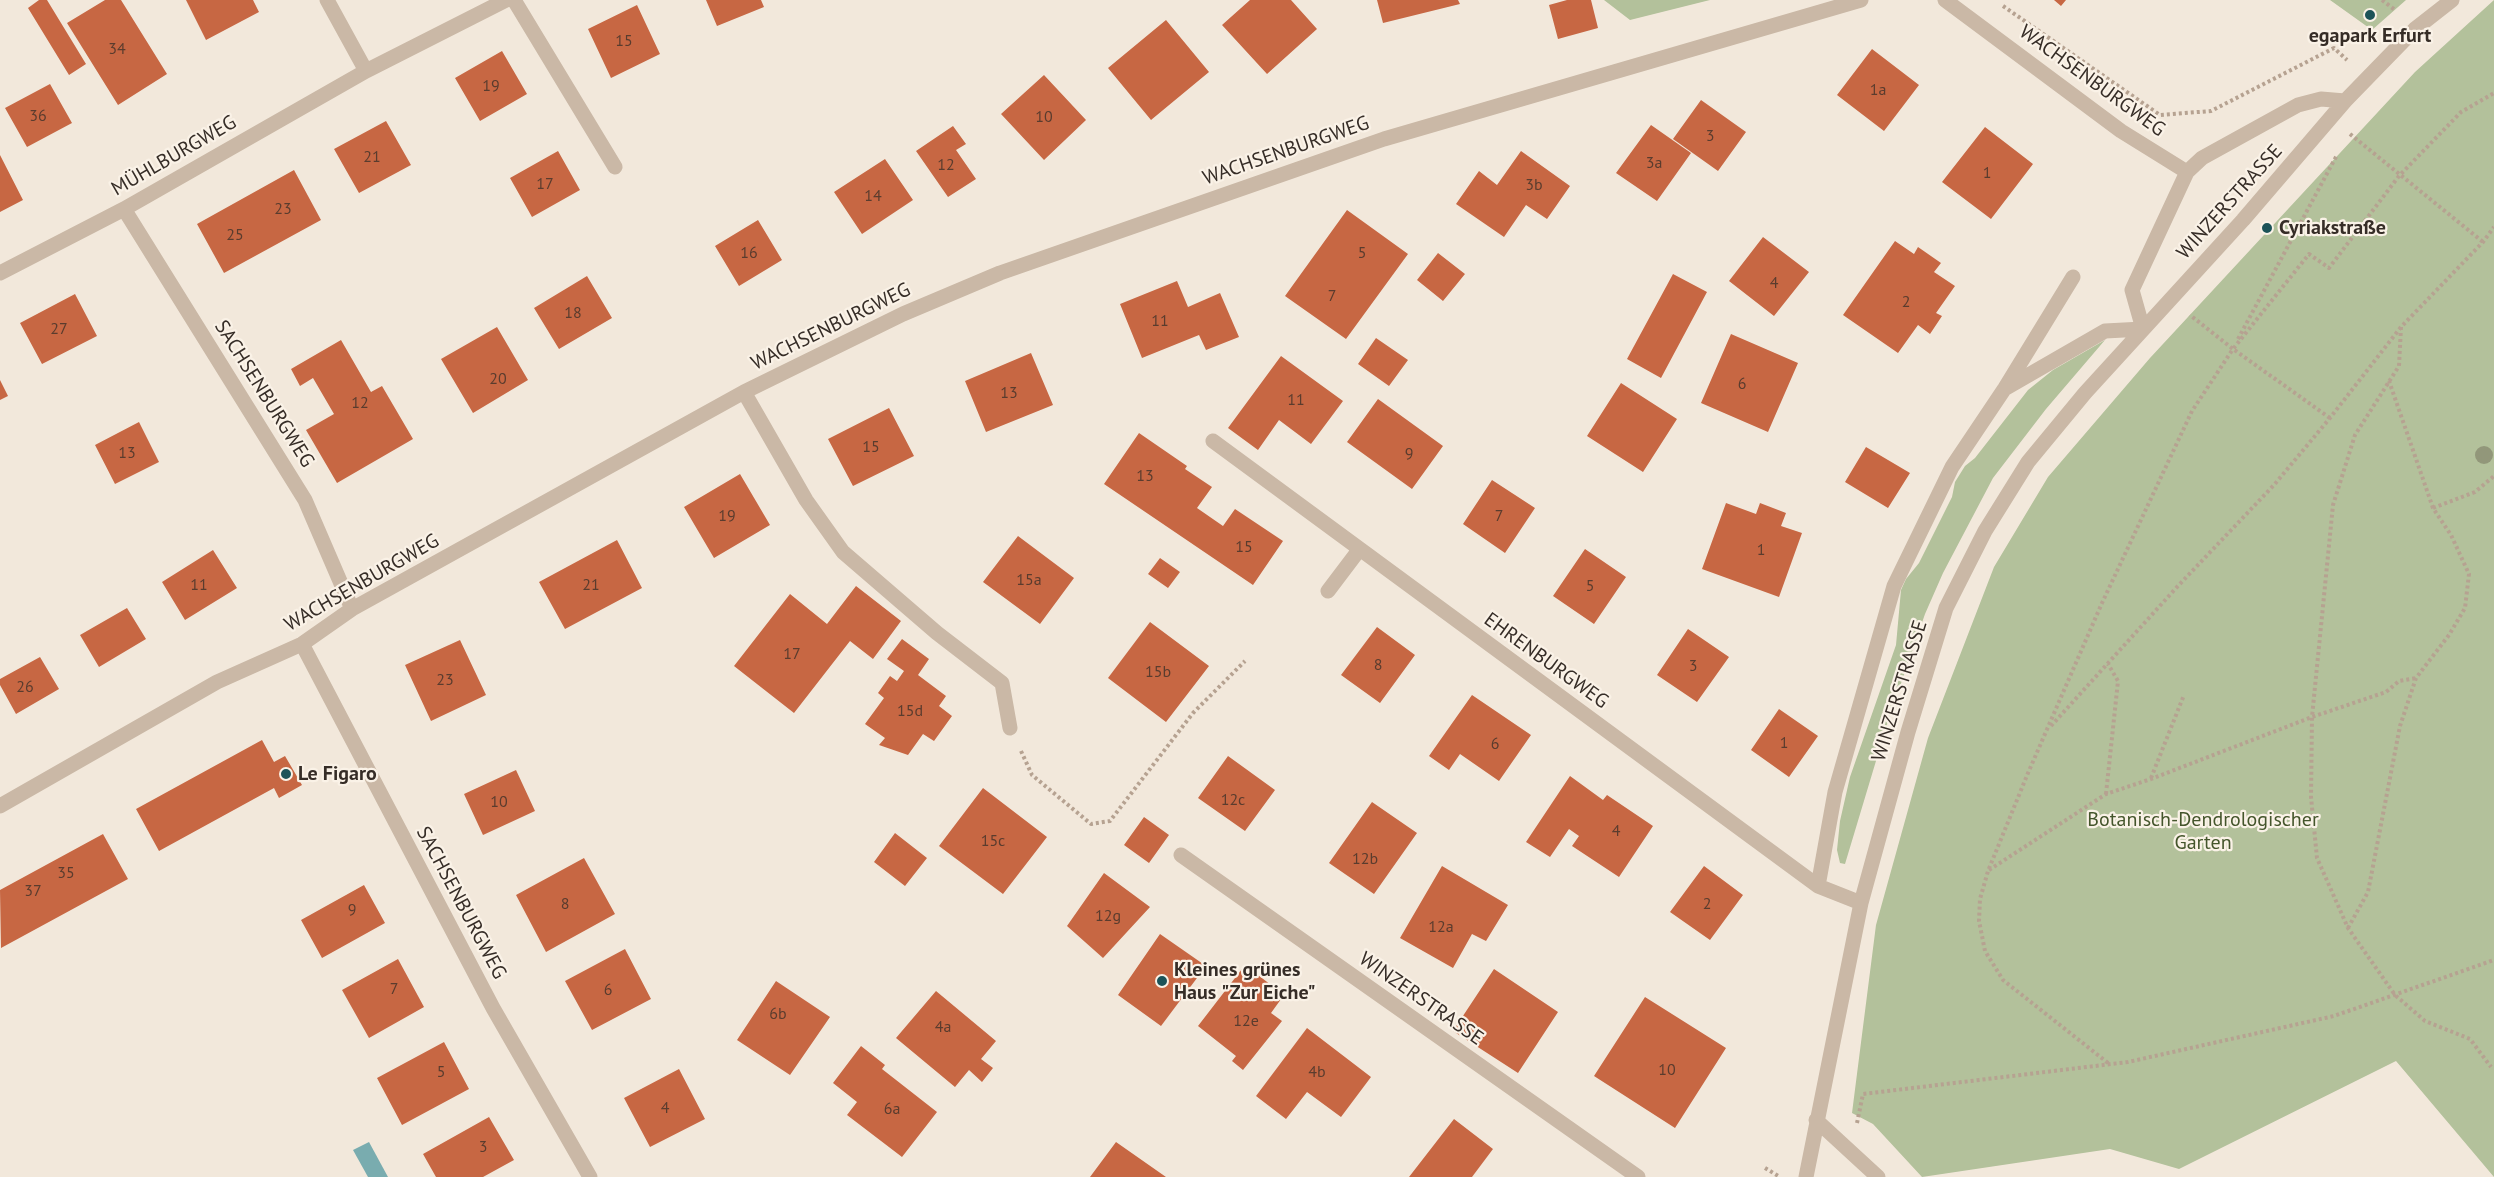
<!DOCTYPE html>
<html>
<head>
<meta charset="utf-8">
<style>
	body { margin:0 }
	canvas { display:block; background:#f2e8db }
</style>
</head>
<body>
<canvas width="2494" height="1177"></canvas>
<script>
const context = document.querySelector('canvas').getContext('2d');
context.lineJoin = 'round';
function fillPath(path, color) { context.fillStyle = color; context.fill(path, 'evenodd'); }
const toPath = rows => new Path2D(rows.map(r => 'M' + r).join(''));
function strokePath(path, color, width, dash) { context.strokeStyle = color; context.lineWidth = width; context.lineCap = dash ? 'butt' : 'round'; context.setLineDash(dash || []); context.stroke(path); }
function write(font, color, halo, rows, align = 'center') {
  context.font = font + ' "PT Sans",sans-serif'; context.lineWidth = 4.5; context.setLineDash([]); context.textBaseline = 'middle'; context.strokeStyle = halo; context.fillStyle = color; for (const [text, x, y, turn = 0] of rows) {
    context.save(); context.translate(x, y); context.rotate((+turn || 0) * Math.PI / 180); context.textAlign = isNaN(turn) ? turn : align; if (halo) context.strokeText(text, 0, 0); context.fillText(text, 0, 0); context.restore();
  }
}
const green = toPath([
	[1604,0,1710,0,1630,20],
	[2330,0,2406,0,2372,30],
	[2494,0,2494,1177,2396,1061,2179,1169,2110,1149,1922,1177,1873,1124,1852,1113,1876,925,1928,738,1994,567,2048,477,2150,358,2415,72],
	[2105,340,2046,409,1993,478,1943,573,1925,614,1888,721,1845,864,1840,863,1837,850,1840,821,1850,777,1896,645,1901,590,1906,579,1919,563,1952,497,1955,482,1965,466,1975,458,2028,390,2053,370]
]);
const water = toPath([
	[369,1142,388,1177,368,1177,353,1150]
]);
const building = toPath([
	[39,0,47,0,86,64,69,75,28,8],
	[105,0,121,0,167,74,118,105,67,23],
	[186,0,253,0,259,12,206,40],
	[706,0,761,0,764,7,717,26],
	[1250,0,1291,0,1317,29,1267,74,1222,25],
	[1377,0,1458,0,1460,4,1383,23],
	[1567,0,1591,0,1598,28,1558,39,1549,5],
	[2054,0,2066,0,2061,6],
	[637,5,660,54,611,78,588,29],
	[1166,20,1209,72,1151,120,1108,68],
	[1872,49,1919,85,1884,131,1837,95],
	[502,51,527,94,480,121,455,78],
	[1044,75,1086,120,1044,160,1001,114],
	[50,84,72,123,27,147,5,108],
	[1701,100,1746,132,1718,171,1673,139],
	[386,121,411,165,359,193,334,149],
	[1651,125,1691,153,1657,201,1616,173],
	[953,126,966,144,956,150,976,179,948,197,916,151],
	[1985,127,2033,164,1991,219,1942,182],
	[558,151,580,190,532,217,510,178],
	[1521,151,1570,186,1547,219,1526,205,1504,237,1456,204,1479,171,1497,185],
	[0,155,23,200,0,212],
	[885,159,913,200,862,234,834,192],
	[294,170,321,220,224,273,197,224],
	[1347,210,1408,254,1346,339,1285,296],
	[758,220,782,260,739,286,715,246],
	[1763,237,1809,272,1774,316,1729,281],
	[1895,241,1914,254,1918,247,1941,263,1934,272,1955,286,1936,313,1942,316,1930,334,1918,325,1898,353,1843,315],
	[1438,253,1465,274,1443,301,1417,280],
	[1673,274,1707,292,1661,378,1627,359],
	[587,276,612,318,559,349,534,308],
	[1177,281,1188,307,1220,293,1239,337,1206,350,1199,335,1142,358,1120,304],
	[75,294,97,336,42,364,20,323],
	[497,327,528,380,473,413,441,359],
	[1731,334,1798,363,1768,432,1701,403],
	[1376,338,1408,360,1389,386,1358,364],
	[341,340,371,392,382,386,413,439,337,483,306,430,334,414,313,378,300,386,291,369],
	[1031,353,1053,405,986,432,965,381],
	[1281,356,1343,401,1311,444,1279,420,1258,450,1228,428],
	[0,380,8,396,0,400],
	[1621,383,1677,419,1643,472,1587,436],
	[1378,399,1443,446,1412,489,1347,442],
	[889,408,914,456,853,486,828,439],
	[139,422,159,462,115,484,95,445],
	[1139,433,1187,466,1185,469,1212,487,1197,508,1223,526,1235,509,1283,541,1253,585,1104,484],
	[1866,447,1910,473,1888,508,1845,482],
	[740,474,770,525,714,558,684,507],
	[1492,480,1535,508,1505,553,1463,524],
	[1726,503,1756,514,1760,503,1786,513,1781,526,1802,533,1779,597,1702,569],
	[1018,536,1074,578,1040,624,983,582],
	[617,540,642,588,565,629,539,582],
	[1585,549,1626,577,1594,624,1553,596],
	[213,550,237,588,185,620,162,582],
	[1160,558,1180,572,1168,588,1148,574],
	[856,586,901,621,873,659,850,641,794,713,734,666,790,594,827,624],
	[127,608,146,639,99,667,80,635],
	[1150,622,1209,666,1166,722,1108,678],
	[1377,627,1415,655,1380,703,1341,675],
	[1688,629,1729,657,1697,702,1657,675],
	[902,639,929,659,918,675,946,696,939,706,952,716,934,741,923,734,908,755,879,745,885,738,865,724,884,698,878,693,890,676,897,681,904,671,887,659],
	[460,640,486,695,431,721,405,665],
	[40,657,59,689,16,714,0,685,0,679],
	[1472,695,1531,735,1499,781,1460,754,1449,770,1429,756],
	[1779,709,1818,736,1789,777,1751,750],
	[262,740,274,762,285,756,302,785,279,798,274,788,159,851,136,809],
	[1228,756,1275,790,1245,831,1198,798],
	[516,770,535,811,483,835,464,794],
	[1570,776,1603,800,1607,795,1653,826,1619,877,1572,846,1579,836,1569,829,1550,857,1526,842],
	[983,788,1047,837,1003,894,939,846],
	[1372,802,1417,833,1374,894,1329,863],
	[1144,817,1169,835,1149,863,1124,845],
	[895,833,927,858,905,886,874,862],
	[103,834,128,879,1,948,0,890],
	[584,858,615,914,546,952,516,895],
	[1442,866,1508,905,1486,941,1472,934,1453,968,1400,938],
	[1704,866,1743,895,1710,940,1670,912],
	[1104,873,1150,907,1103,958,1067,926],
	[364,885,385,923,322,958,301,920],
	[1160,934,1206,966,1161,1026,1118,995],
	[625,949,651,999,592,1030,565,981],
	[398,959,424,1007,369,1038,342,990],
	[1245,965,1284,995,1271,1013,1282,1021,1243,1070,1232,1061,1236,1056,1198,1026],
	[1494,969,1558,1012,1518,1073,1453,1031],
	[776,981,830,1017,790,1075,737,1040],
	[936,991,996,1041,981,1059,993,1068,982,1082,969,1070,955,1087,896,1038],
	[1645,997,1726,1048,1675,1128,1594,1076],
	[1307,1028,1371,1077,1341,1117,1307,1092,1286,1119,1256,1096],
	[444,1042,469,1089,402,1125,377,1078],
	[861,1046,885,1065,882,1069,937,1112,902,1157,847,1115,857,1102,833,1083],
	[679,1069,705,1119,650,1147,624,1098],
	[489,1117,514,1160,483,1177,436,1177,423,1154],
	[1454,1119,1493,1149,1472,1177,1409,1177],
	[1116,1142,1166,1177,1090,1177]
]);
const path = toPath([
	[2382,0,2395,10],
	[2003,6,2160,115,2211,111,2334,48,2347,60],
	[2350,134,2483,242],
	[2401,327,2399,366,2355,435,2333,505,2312,717,2311,797,2317,858,2348,928,2395,995,2425,1021,2470,1039,2491,1067],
	[2238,339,2337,155],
	[2330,418,2233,349,2309,254,2329,268,2399,176,2461,112,2494,93],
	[2433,508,2475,492,2494,476],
	[2051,726,2177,587,2274,485,2330,418,2401,327,2483,242,2494,227],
	[1021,751,1032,775,1091,824,1110,821,1193,713,1245,661],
	[2151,778,2184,695],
	[2106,794,2118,681,2108,664],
	[1989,870,2106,794,2151,779,2312,717,2386,692,2399,681,2416,678],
	[2348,928,2368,892,2400,726,2416,678,2449,635,2465,608,2469,574,2451,535,2433,508,2389,381],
	[2108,1063,2003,980,1985,951,1979,921,1980,899,1988,871,2028,773,2102,603,2192,411,2233,349,2190,315],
	[1857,1123,1863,1094,2128,1062,2334,1016,2494,960],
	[1765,1168,1780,1177]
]);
const minor = toPath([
	[327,0,366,71],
	[514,0,615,167],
	[1945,0,2121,131,2187,172,2202,158,2298,105,2321,99,2345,101],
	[124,209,305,500,352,609],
	[0,273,124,209,366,71,506,0],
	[2006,388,2105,331,2143,329,2132,290,2187,172],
	[744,392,806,500,843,552,937,633,1002,683,1010,728],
	[1213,441,1818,886,1861,903],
	[1328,591,1359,550],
	[302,644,493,1008,590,1177],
	[0,806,217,682,302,644,352,609,744,392,903,314,1000,273,1384,139,1861,0],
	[1181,855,1638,1177],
	[1818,886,1835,792,1894,586,1952,467,2005,388,2073,277],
	[1816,1120,1878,1177],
	[1806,1177,1861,903,1908,732,1946,608,1985,531,2028,462,2085,393,2243,220,2345,101,2415,29,2452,0]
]);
const trees = [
	[2484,455]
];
const markers = [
	[2370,15,6,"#1c5358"],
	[2267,228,6,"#1c5358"],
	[286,774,6,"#1c5358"],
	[1162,981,6,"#1c5358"]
];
const numberNames = [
	["15",624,41],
	["34",117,49],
	["19",491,86],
	["1a",1878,90],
	["36",38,116],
	["10",1044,117],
	["3",1710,136],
	["21",372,157],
	["3a",1654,163],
	["12",946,165],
	["1",1987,173],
	["17",545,184],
	["3b",1534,185],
	["14",873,196],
	["23",283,209],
	["25",235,235],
	["16",749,253],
	["5",1362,253],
	["4",1774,283],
	["7",1332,296],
	["2",1906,302],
	["18",573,313],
	["11",1160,321],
	["27",59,329],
	["20",498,379],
	["6",1742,384],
	["13",1009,393],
	["11",1296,400],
	["12",360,403],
	["15",871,447],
	["13",127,453],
	["9",1409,454],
	["13",1145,476],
	["19",727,516],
	["7",1499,516],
	["15",1244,547],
	["1",1761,550],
	["15a",1029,580],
	["11",199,585],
	["21",591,585],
	["5",1590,586],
	["17",792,654],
	["8",1378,665],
	["3",1693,666],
	["15b",1158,672],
	["23",445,680],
	["26",25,687],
	["15d",910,711],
	["1",1784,743],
	["6",1495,744],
	["12c",1233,800],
	["10",499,802],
	["4",1616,831],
	["15c",993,841],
	["12b",1365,859],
	["35",66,873],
	["37",33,891],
	["8",565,904],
	["2",1707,904],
	["9",352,910],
	["12g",1108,916],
	["12a",1441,927],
	["7",394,989],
	["6",608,990],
	["6b",778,1014],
	["12e",1246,1021],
	["4a",943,1027],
	["10",1667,1070],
	["5",441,1072],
	["4b",1317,1072],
	["4",665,1108],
	["6a",892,1109],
	["3",483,1147]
];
const poiNames = [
	["egapark Erfurt",2370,36,"center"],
	["Cyriakstraße",2279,228],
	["Le Figaro",298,774],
	["Kleines grünes",1174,970],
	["Haus \"Zur Eiche\"",1174,993]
];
const streetNames = [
	["WACHSENBURGWEG",2092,81,36],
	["WACHSENBURGWEG",1286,151,-19],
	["MÜHLBURGWEG",174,156,-30],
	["WINZERSTRASSE",2230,202,-48],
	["WACHSENBURGWEG",831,327,-26],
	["SACHSENBURGWEG",264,394,58],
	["WACHSENBURGWEG",362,583,-30],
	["EHRENBURGWEG",1546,661,36],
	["WINZERSTRASSE",1900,691,-73],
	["SACHSENBURGWEG",461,903,62],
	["WINZERSTRASSE",1421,999,35]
];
const parkNames = [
	["Botanisch-Dendrologischer",2203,820],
	["Garten",2203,843]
];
fillPath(green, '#b3c19b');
fillPath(water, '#79acaf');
fillPath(building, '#c76743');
strokePath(path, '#b6a291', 4, [3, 3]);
strokePath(minor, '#cab8a6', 15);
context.fillStyle = '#92977a';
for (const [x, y] of trees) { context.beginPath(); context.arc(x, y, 9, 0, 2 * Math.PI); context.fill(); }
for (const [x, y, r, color] of markers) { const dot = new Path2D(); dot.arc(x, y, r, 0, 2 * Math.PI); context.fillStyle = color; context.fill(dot); strokePath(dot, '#faf2e7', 2); }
write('16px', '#5a3c2e', null, numberNames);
write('bold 20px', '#362d27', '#faf2e7', poiNames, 'left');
write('20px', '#362d27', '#faf2e7', streetNames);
write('20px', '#44552b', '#faf2e7', parkNames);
</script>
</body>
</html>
